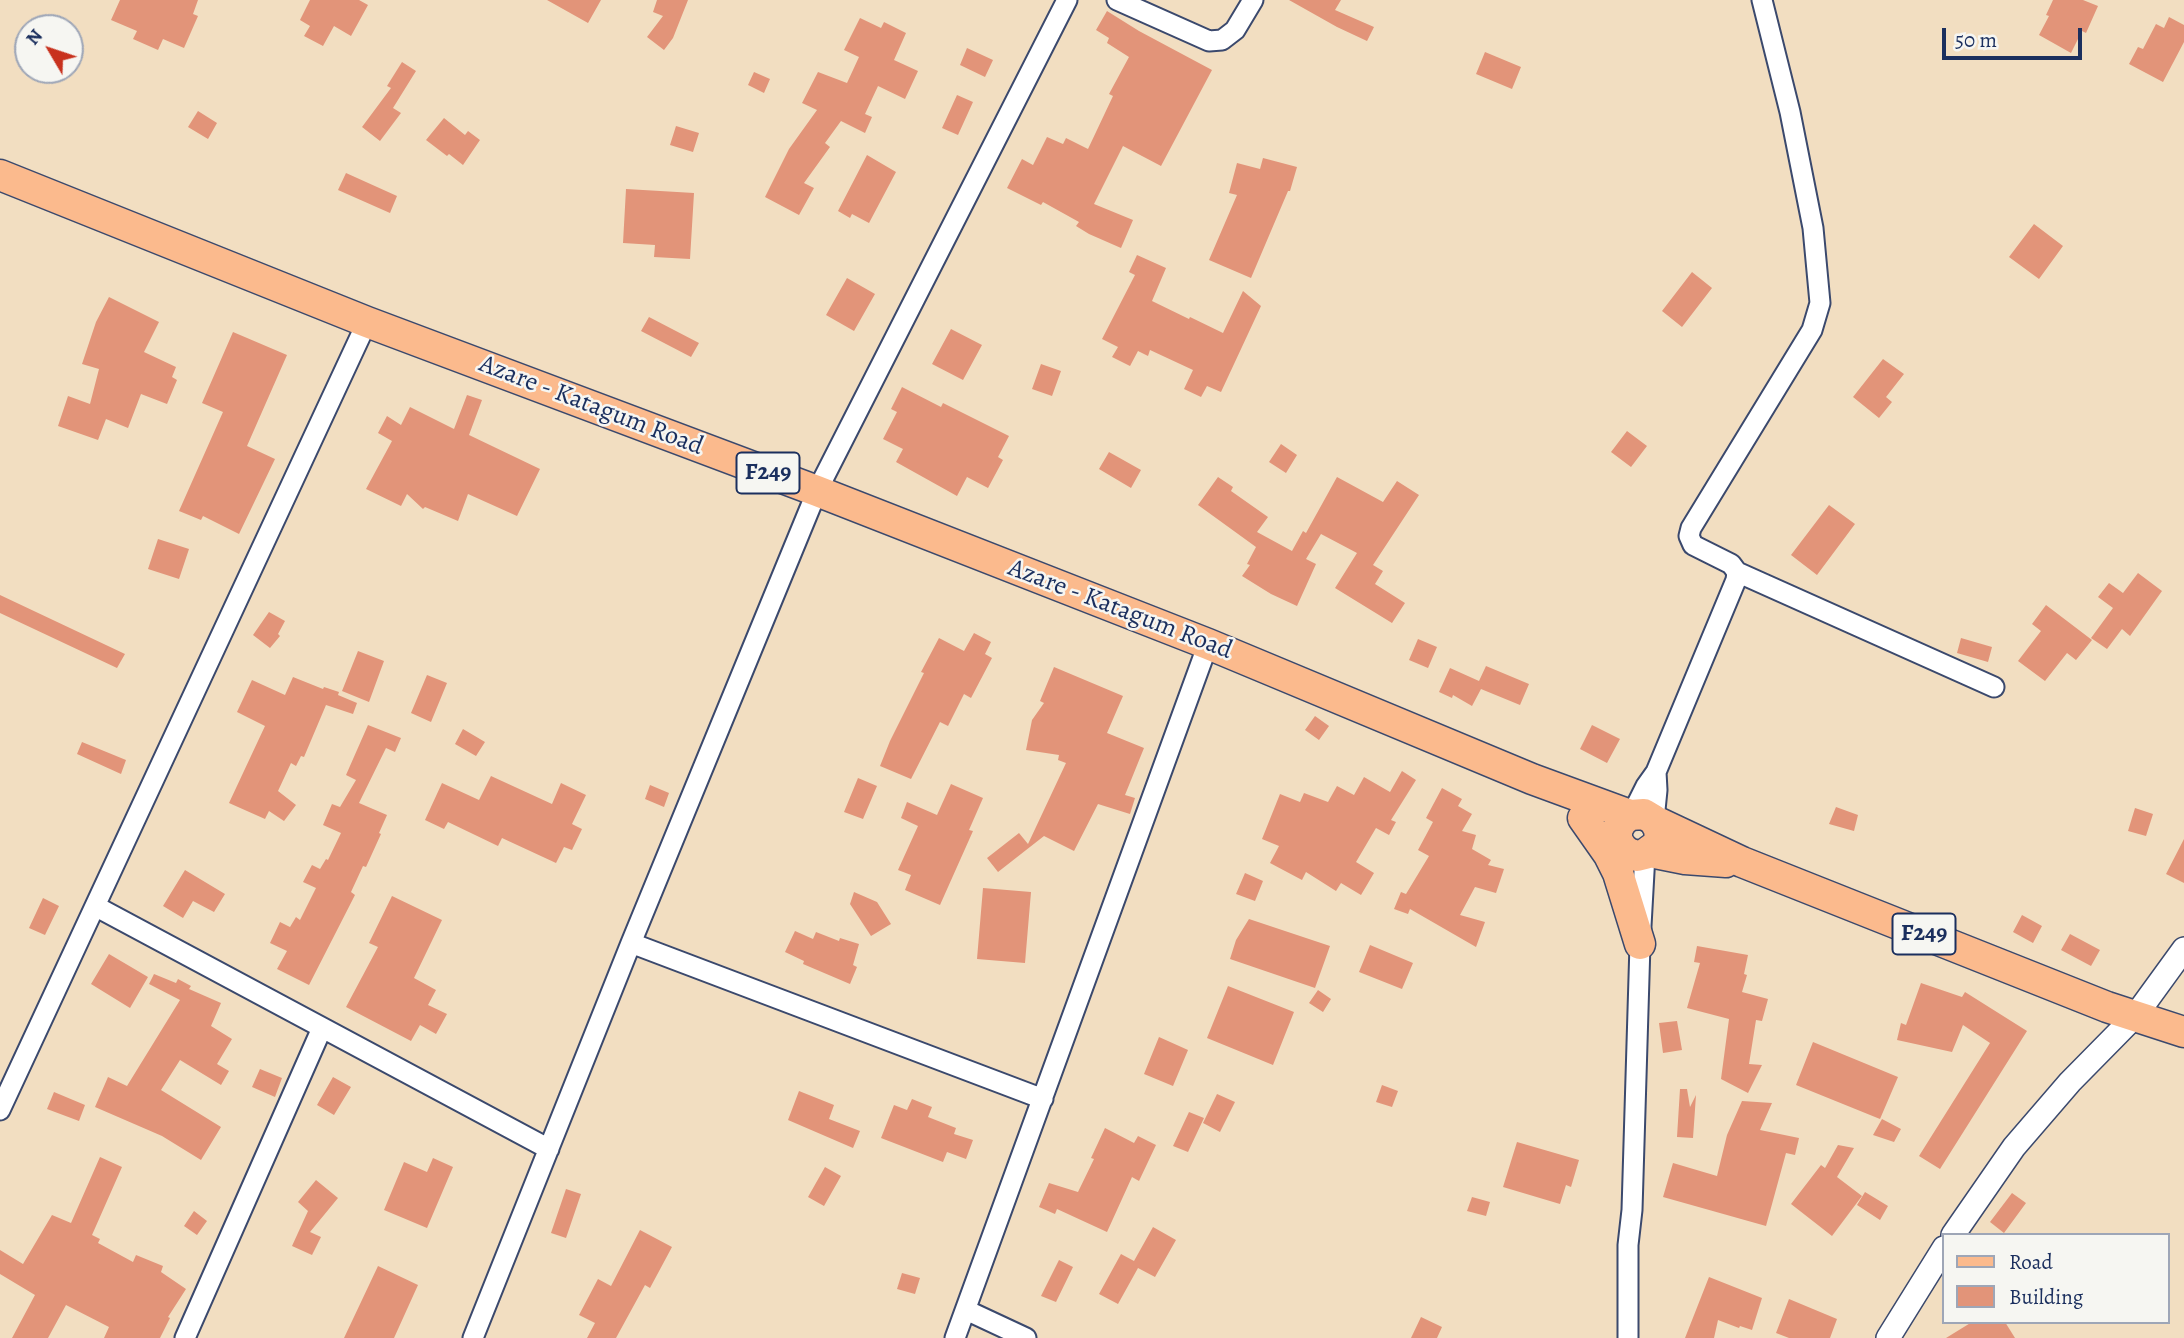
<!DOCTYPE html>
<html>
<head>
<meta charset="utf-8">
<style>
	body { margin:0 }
	#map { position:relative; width:2184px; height:1338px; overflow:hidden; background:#f2dec1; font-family:Alegreya,serif }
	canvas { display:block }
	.legend { position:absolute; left:1942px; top:1233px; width:228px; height:91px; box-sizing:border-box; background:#f6f6f2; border:2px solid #9ea6b7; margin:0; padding:9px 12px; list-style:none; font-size:21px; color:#1b2f5e }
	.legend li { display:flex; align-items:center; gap:14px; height:35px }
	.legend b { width:35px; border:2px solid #9ea6b7 }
	.north { position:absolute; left:14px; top:14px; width:70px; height:70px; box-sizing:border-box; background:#f6f6f2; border:2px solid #9ea6b7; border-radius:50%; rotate:309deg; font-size:19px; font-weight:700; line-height:28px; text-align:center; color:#1b2f5e }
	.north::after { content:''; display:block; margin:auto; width:24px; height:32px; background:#c8321e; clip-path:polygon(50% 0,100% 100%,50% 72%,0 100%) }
	.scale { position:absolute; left:1942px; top:28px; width:140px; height:32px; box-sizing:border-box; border:4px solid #1b2f5e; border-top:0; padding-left:9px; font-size:21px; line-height:24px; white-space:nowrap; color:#1b2f5e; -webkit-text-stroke:5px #f6f6f2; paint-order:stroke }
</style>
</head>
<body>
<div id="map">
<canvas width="2184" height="1338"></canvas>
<ul class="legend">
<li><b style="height:9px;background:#fbba8d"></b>Road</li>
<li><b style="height:19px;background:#e29479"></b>Building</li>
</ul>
<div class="north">N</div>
<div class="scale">50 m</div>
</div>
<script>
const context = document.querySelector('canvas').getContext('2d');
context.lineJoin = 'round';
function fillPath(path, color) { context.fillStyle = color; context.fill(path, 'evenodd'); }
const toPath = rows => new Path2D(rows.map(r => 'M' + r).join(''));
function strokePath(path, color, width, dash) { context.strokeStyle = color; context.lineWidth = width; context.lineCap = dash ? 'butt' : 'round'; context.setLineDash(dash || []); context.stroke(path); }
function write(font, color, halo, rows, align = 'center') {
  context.font = font + ' Alegreya,serif'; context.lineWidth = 5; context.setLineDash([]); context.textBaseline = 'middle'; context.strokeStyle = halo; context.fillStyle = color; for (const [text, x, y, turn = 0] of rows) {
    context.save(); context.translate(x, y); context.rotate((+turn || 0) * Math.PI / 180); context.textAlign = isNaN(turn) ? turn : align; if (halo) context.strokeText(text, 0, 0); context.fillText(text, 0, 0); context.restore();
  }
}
const building = toPath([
	[120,0,198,0,193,14,198,16,184,48,163,39,158,50,133,39,137,31,111,20],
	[310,0,359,0,368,5,351,36,334,26,323,46,304,36,310,26,300,20],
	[547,0,601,0,588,23],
	[657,0,688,0,673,38,664,50,647,37,663,16,653,12],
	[1289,0,1341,0,1335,10,1374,27,1367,41,1337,27],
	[2053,0,2083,0,2098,6,2086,33,2082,31,2071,53,2039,35,2049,16,2046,15],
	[1107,11,1139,31,1212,70,1161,166,1123,146,1094,204,1133,220,1121,248,1089,234,1076,226,1079,222,1043,202,1041,205,1007,188,1022,159,1033,165,1047,137,1063,144,1066,138,1088,149,1113,96,1109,94,1129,57,1107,43,1109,38,1096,30],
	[2169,17,2184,25,2184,42,2163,82,2129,64,2138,47,2143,49,2156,24,2164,28],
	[860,18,881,28,884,22,906,33,894,60,918,71,905,99,878,86,865,114,872,117,865,133,841,121,825,143,830,147,804,183,814,188,799,215,765,197,789,149,817,110,802,103,818,72,847,83,859,57,844,50],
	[967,48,993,60,985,77,960,65],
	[1485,52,1521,67,1512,89,1476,74],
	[402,62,416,71,393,108,401,113,380,141,362,127,391,88,387,86],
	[754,72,770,79,764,93,748,85],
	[957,95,973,102,958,135,942,128],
	[198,111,217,123,208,139,188,127],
	[444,118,465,135,468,131,480,140,463,165,449,154,447,156,426,140],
	[676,126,699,133,693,152,670,145],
	[867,155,896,172,869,223,852,214,850,218,838,211],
	[1263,158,1297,167,1290,191,1288,191,1251,278,1209,260,1237,195,1229,193,1237,163,1260,169],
	[346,173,397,196,390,213,338,190],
	[626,189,694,193,690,259,654,257,655,245,623,243],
	[2034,224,2063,246,2039,279,2009,257],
	[1137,255,1166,268,1152,301,1189,319,1190,317,1223,333,1243,291,1261,306,1221,392,1207,386,1201,397,1184,389,1193,370,1150,350,1148,356,1138,351,1130,366,1112,357,1118,347,1102,339,1135,275,1129,272],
	[1692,272,1712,288,1682,327,1662,311],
	[847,278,875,294,854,331,826,315],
	[109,297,159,322,144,352,176,367,172,377,177,380,167,404,141,394,128,428,106,419,98,440,58,426,68,396,90,404,99,369,82,364,96,322],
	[649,317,699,343,691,357,641,331],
	[951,329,982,345,963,380,932,364],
	[233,332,287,355,247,446,275,459,239,534,203,516,201,520,179,511,223,412,202,403],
	[1883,359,1904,374,1886,397,1892,402,1879,418,1853,397],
	[1041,364,1061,371,1052,396,1032,389],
	[902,387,941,407,943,403,1009,436,998,457,1003,460,988,488,967,477,957,496,896,462,903,449,883,439,897,412,891,409],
	[467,395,482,400,469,435,540,469,517,516,468,494,458,521,425,507,423,509,407,494,401,506,366,489,392,441,378,433,387,416,401,425,410,407,454,429],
	[1627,431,1647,446,1631,467,1611,452],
	[1281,444,1297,455,1286,473,1269,462],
	[1109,452,1141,470,1131,488,1099,469],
	[1218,477,1233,487,1231,491,1268,517,1257,532,1292,551,1303,531,1306,533,1337,477,1383,502,1397,481,1419,495,1373,565,1383,571,1375,584,1405,603,1392,623,1335,588,1357,553,1321,534,1306,559,1316,564,1297,606,1271,594,1242,576,1250,565,1247,564,1256,547,1198,505],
	[1829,505,1855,524,1817,575,1791,555],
	[158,539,189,549,179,579,148,569],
	[2138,573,2162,591,2130,636,2122,629,2107,649,2091,638,2113,608,2098,597,2109,583,2123,593],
	[0,595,125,654,117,668,0,613],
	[2046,605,2092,640,2076,660,2067,653,2045,681,2018,661,2041,631,2032,624],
	[269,612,285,621,278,634,280,636,270,648,253,635],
	[974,633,991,642,985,654,992,658,971,698,964,694,948,726,940,722,911,779,880,766,890,741,924,673,921,672,939,638,964,651],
	[1961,638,1992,647,1988,662,1957,653],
	[1418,639,1437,647,1428,668,1409,660],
	[358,651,384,661,369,702,342,691],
	[1486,666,1529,684,1520,705,1481,689,1472,706,1453,695,1452,698,1439,692,1450,668,1479,681],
	[1054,667,1123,696,1107,733,1144,748,1125,795,1135,798,1130,814,1098,804,1074,851,1044,836,998,872,987,858,1019,833,1028,844,1066,763,1058,760,1059,755,1026,750,1032,720,1044,703,1040,701],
	[427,675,447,683,431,722,411,713],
	[293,677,323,689,324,687,339,692,338,695,357,703,353,714,326,705,304,757,301,756,296,766,291,763,278,791,296,805,284,821,269,811,265,819,229,803,265,726,237,712,252,680,285,695],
	[1315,716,1329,726,1319,740,1305,730],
	[368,725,401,738,395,752,386,748,359,803,387,815,379,833,381,834,366,867,363,866,351,892,355,895,309,985,277,969,287,951,270,943,280,922,290,927,296,917,300,920,316,888,303,882,312,865,320,869,326,859,328,860,341,833,323,825,332,804,340,807,356,780,346,775],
	[1592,725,1620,739,1607,763,1580,749],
	[463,729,485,742,476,756,455,744],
	[82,742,126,760,121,774,77,754],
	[1402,771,1416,780,1391,820,1396,822,1389,835,1376,828,1356,862,1374,873,1361,895,1341,883,1336,891,1306,872,1302,880,1270,863,1279,846,1262,839,1280,794,1300,802,1304,793,1328,802,1337,786,1354,795,1364,777,1390,792],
	[491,776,552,804,561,783,586,795,572,824,582,829,572,850,564,847,556,863,502,838,498,846,448,822,444,829,425,820,442,783,479,800],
	[858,778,877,786,863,819,844,812],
	[951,784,983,798,969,830,973,831,940,905,905,890,911,875,898,870,918,826,901,818,907,802,937,815],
	[650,785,669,793,664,807,645,799],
	[1442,788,1462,799,1458,806,1472,814,1462,831,1476,835,1472,849,1491,860,1488,865,1504,869,1496,893,1475,887,1460,915,1485,922,1476,947,1410,909,1408,914,1394,909,1401,892,1406,894,1429,856,1418,850,1433,822,1426,818],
	[1836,807,1858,815,1854,831,1829,824],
	[2135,808,2153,814,2146,836,2128,831],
	[2184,839,2184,883,2166,874],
	[185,870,225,894,214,912,193,901,183,918,163,906],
	[1245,873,1263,881,1255,901,1236,894],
	[983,888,1031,892,1025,963,977,959],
	[854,892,877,902,891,924,871,936,850,904],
	[392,896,442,920,414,978,436,990,428,1005,447,1014,436,1034,420,1025,411,1041,346,1007,378,947,369,943],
	[43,898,59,906,45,935,29,928],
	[2022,915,2042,926,2033,943,2013,932],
	[1249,919,1330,946,1315,988,1230,959,1236,940],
	[795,931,813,939,816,932,839,941,840,938,859,944,853,965,857,967,850,984,803,964,804,961,785,952],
	[2070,934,2100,950,2091,966,2061,950],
	[1370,945,1413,963,1402,989,1359,972],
	[1697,946,1748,955,1744,974,1747,975,1742,992,1768,999,1762,1021,1756,1020,1749,1064,1762,1065,1748,1093,1721,1079,1729,1019,1687,1008,1700,963,1694,962],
	[109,954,148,977,130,1008,91,984],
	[154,974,176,983,178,979,191,986,189,989,221,1003,211,1026,232,1039,217,1064,229,1071,221,1085,180,1060,161,1090,221,1127,201,1160,162,1136,95,1107,108,1077,127,1086,180,1000,149,984],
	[1921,983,1962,997,1965,992,2027,1031,1940,1169,1919,1156,1990,1043,1963,1025,1952,1052,1897,1040,1901,1023,1906,1025],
	[1228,986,1294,1012,1273,1065,1207,1038],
	[1318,990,1331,999,1323,1012,1309,1003],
	[1677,1021,1682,1050,1663,1053,1659,1023],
	[1159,1037,1188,1050,1173,1086,1144,1074],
	[1813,1042,1898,1077,1880,1119,1796,1085],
	[260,1069,282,1078,275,1097,252,1087],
	[333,1077,351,1087,334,1115,317,1105],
	[1382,1085,1398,1091,1392,1107,1376,1102],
	[1680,1089,1687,1089,1690,1107,1696,1095,1693,1138,1677,1137],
	[799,1091,834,1105,829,1119,860,1131,853,1148,788,1120],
	[54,1092,85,1105,79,1121,47,1109],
	[1217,1094,1235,1102,1220,1132,1203,1123],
	[912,1099,932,1107,928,1117,956,1128,954,1134,973,1140,966,1159,947,1152,943,1162,881,1138,894,1105,907,1110],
	[1742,1101,1772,1103,1760,1130,1799,1138,1795,1155,1786,1153,1766,1226,1663,1197,1673,1163,1717,1176,1727,1135],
	[1189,1112,1204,1118,1188,1152,1173,1146],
	[1882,1119,1901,1129,1894,1142,1873,1135],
	[1105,1128,1134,1143,1138,1136,1156,1145,1139,1181,1132,1177,1107,1232,1057,1209,1055,1214,1039,1207,1049,1183,1078,1192,1094,1159,1091,1158],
	[1517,1142,1579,1160,1571,1187,1566,1185,1560,1204,1503,1187],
	[1838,1145,1854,1148,1837,1177,1862,1196,1832,1236,1791,1204,1821,1165,1825,1168],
	[100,1157,122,1167,92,1235,100,1239,98,1243,133,1262,136,1255,163,1266,161,1272,186,1289,168,1317,170,1318,160,1338,104,1338,109,1327,66,1305,48,1338,12,1338,35,1295,0,1274,0,1250,23,1264,52,1215,71,1223],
	[433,1158,453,1167,427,1228,384,1210,404,1162,427,1172],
	[825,1167,841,1176,824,1206,808,1197],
	[316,1180,338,1198,310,1232,321,1237,312,1255,292,1246,308,1211,298,1202],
	[566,1189,581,1194,566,1238,551,1233],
	[1865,1192,1888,1206,1880,1220,1857,1205],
	[2012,1193,2026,1203,2004,1233,1990,1222],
	[1472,1197,1490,1202,1486,1216,1467,1211],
	[194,1211,207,1221,197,1235,184,1226],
	[1153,1227,1176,1240,1155,1277,1138,1268,1118,1304,1099,1294,1121,1254,1134,1261],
	[640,1230,672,1247,650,1288,645,1285,616,1338,587,1338,595,1323,579,1315,598,1279,611,1286],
	[1059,1260,1073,1267,1056,1302,1041,1296],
	[378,1266,418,1285,394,1338,344,1338],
	[902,1273,920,1278,915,1294,897,1289],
	[1709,1277,1762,1298,1752,1330,1740,1326,1739,1328,1718,1320,1714,1338,1685,1338],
	[1789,1299,1837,1319,1830,1338,1789,1338,1776,1333],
	[1421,1317,1442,1327,1437,1338,1411,1338],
	[1972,1322,2005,1322,2015,1338,1946,1338]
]);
const minor = toPath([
	[1117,0,1209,41,1222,40,1235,30,1253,0],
	[1737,572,1994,687],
	[1632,814,1646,786,1656,772,1736,580,1737,572,1731,564,1693,545,1689,536,1691,528,1812,330,1820,303,1813,228,1790,112,1762,0],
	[1654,820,1657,790,1656,772],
	[95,906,549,1149],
	[631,943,1043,1099],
	[0,1110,367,322],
	[966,1310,1026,1338],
	[185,1338,322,1028],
	[473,1338,631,943,817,491,1067,0],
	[955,1338,1208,644],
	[1628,1338,1628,1245,1632,1210,1640,944,1645,854]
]);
const tertiary = toPath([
	[1953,1235,2014,1147,2070,1082,2136,1015,2184,949],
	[1888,1338,1944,1248]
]);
const primary = toPath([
	[0,175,367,322,817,491,1208,644,1532,779,1630,815,1644,814,1654,820,1659,829,1660,838,1656,846,1645,854,1637,856,1628,853,1622,848,1617,840,1617,830,1622,821,1630,815],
	[1583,818,1609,855,1618,873,1640,944],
	[1655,821,1742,862,2107,1007,2184,1032],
	[1650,852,1685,859,1726,862]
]);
const shields = [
	[768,473,63],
	[1924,934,63]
];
const shieldNames = [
	["F249",768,473],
	["F249",1924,934]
];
const streetNames = [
	["Azare - Katagum Road",591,406,21],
	["Azare - Katagum Road",1120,610,21]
];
fillPath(building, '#e29479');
strokePath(minor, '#3b496d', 23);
strokePath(tertiary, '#3b496d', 26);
strokePath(primary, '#3b496d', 33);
strokePath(minor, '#fff', 19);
strokePath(tertiary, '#fff', 23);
strokePath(primary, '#fbba8d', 30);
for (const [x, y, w] of shields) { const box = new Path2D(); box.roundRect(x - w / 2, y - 20.5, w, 41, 5); context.fillStyle = '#f6f6f2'; context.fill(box); strokePath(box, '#1b2f5e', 2); }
write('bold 24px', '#1b2f5e', null, shieldNames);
write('26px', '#1b2f5e', '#f6f6f2', streetNames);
</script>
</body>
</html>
